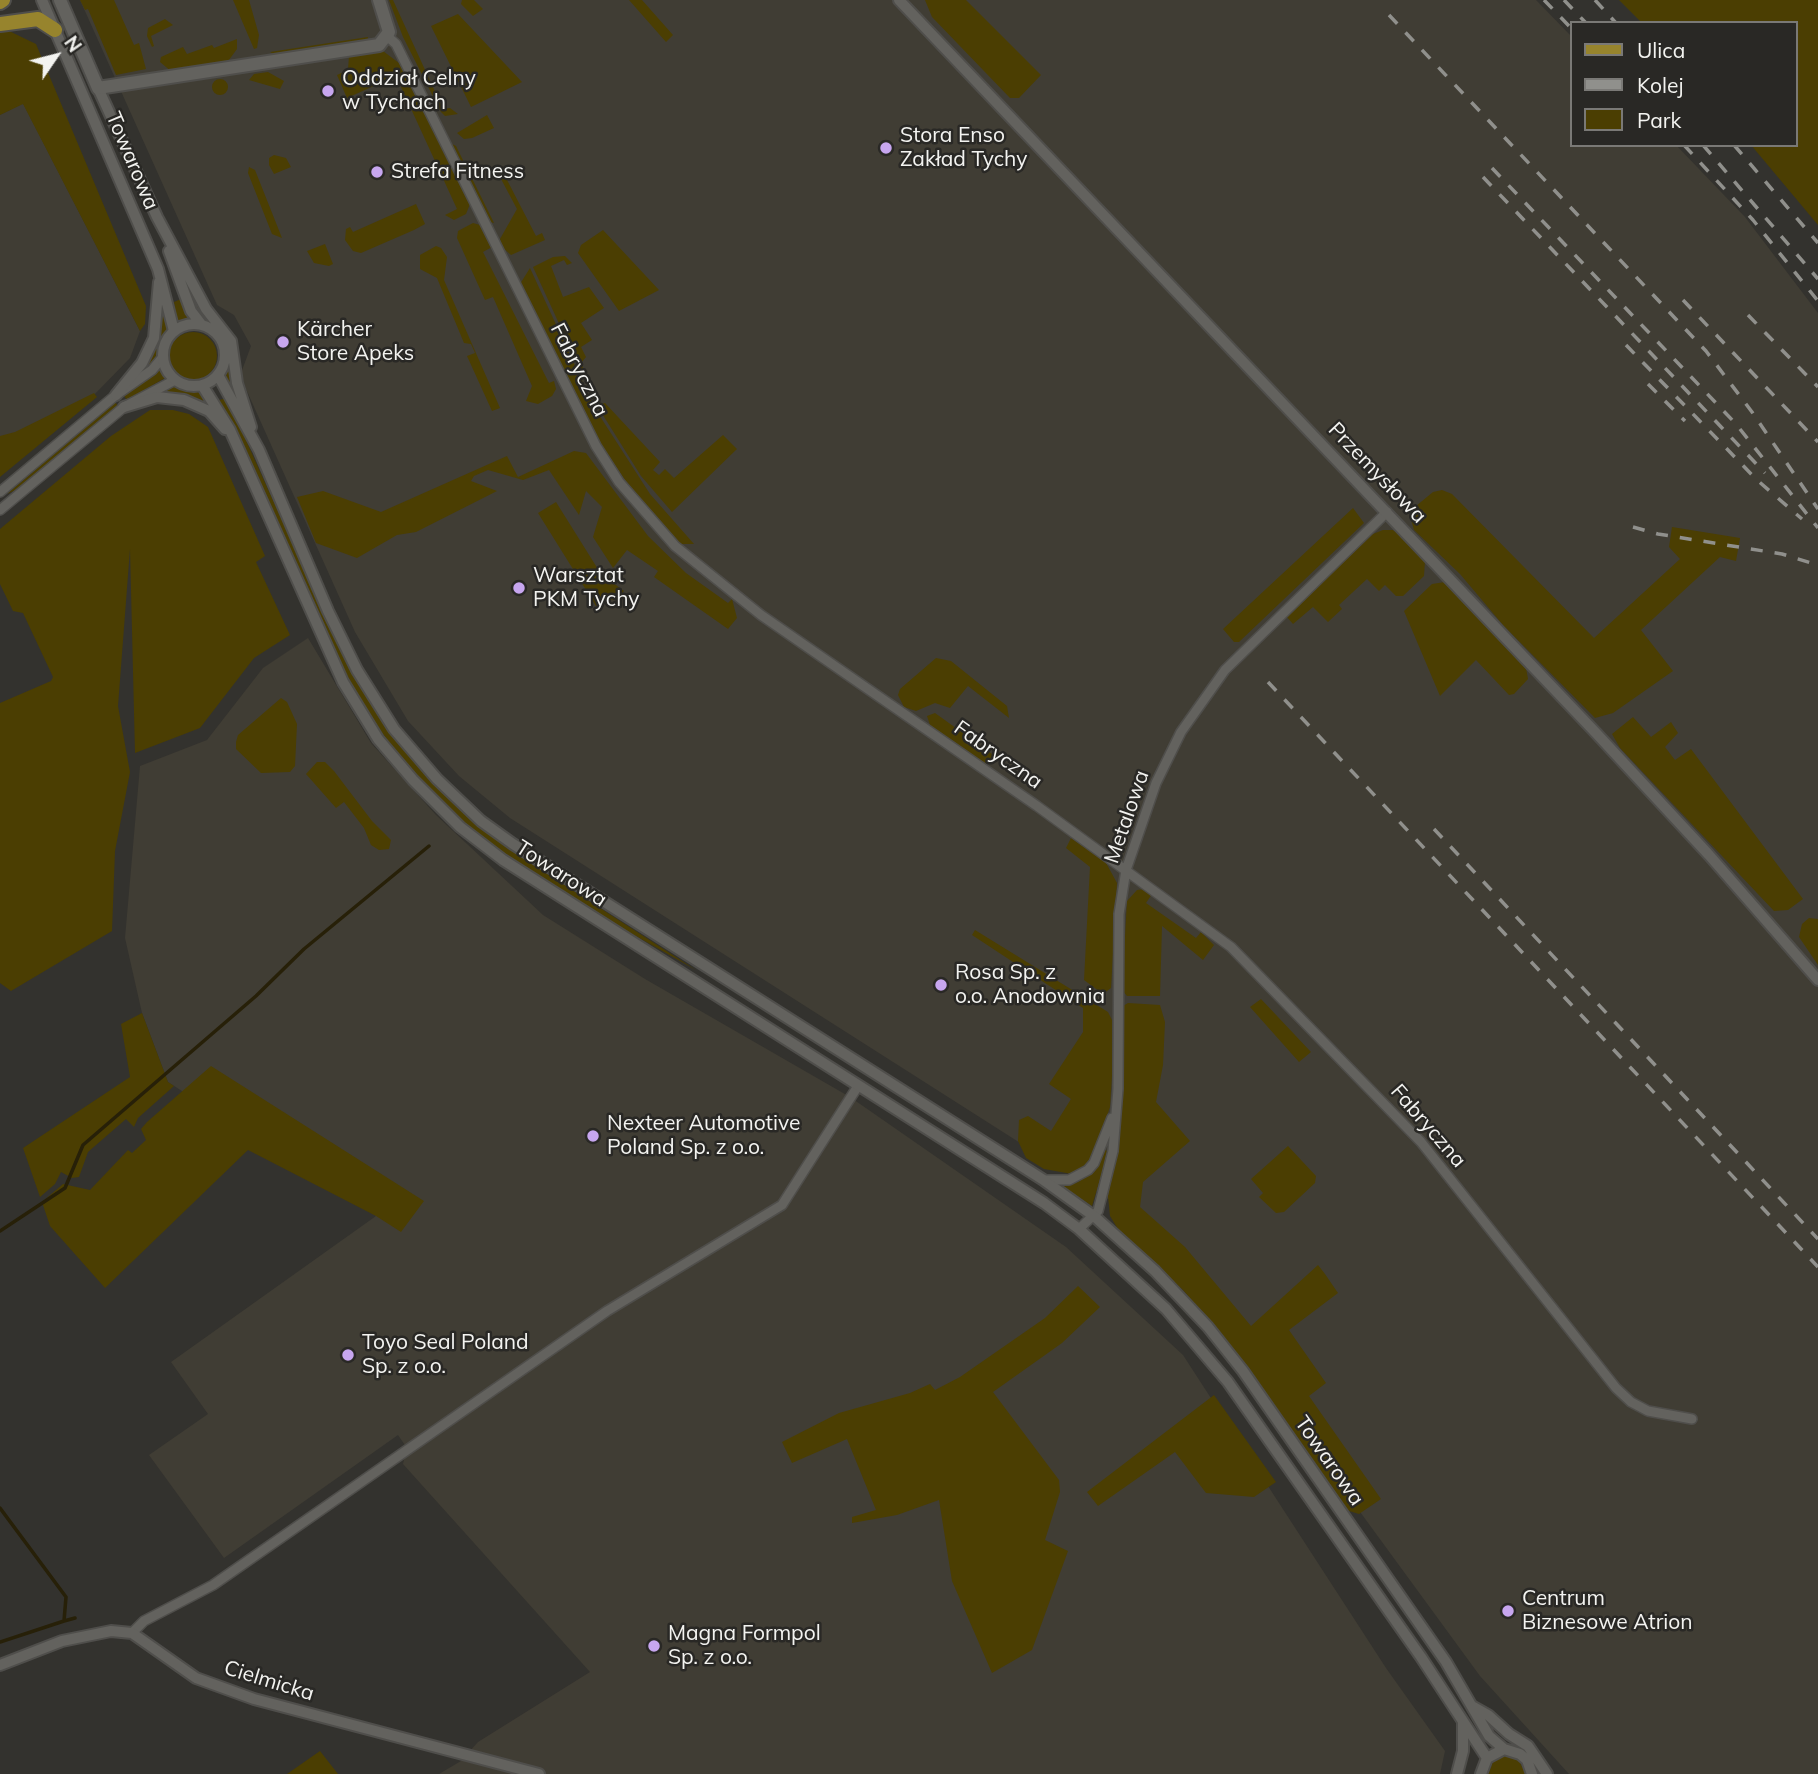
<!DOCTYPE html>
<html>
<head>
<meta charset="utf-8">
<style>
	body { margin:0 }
	#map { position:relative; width:1818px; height:1774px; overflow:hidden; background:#33322e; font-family:Mulish,sans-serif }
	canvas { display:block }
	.legend { position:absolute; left:1570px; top:21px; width:228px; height:126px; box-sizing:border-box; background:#292825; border:2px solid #7a7976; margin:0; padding:9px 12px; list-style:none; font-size:21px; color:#f3f3f0 }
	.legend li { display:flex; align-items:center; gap:14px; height:35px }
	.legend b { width:35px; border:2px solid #7a7976 }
	.north { position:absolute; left:21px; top:21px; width:70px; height:70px; -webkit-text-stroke:5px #292825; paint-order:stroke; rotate:55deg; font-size:19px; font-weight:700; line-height:28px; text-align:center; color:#f3f3f0 }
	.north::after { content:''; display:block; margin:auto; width:24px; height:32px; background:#f3f3f0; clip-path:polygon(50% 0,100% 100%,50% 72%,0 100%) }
</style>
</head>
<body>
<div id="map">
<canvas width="1818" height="1774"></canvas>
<ul class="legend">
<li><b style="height:9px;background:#97842d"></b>Ulica</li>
<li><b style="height:9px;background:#90908c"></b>Kolej</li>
<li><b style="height:19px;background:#4b3e02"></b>Park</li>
</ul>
<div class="north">N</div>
</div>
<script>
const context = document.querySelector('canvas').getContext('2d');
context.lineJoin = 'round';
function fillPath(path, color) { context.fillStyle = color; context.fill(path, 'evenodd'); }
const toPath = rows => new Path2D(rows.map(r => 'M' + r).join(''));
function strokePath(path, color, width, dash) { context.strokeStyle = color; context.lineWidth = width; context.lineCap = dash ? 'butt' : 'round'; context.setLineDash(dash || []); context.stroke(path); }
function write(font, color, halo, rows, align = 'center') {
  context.font = font + ' Mulish,sans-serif'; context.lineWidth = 5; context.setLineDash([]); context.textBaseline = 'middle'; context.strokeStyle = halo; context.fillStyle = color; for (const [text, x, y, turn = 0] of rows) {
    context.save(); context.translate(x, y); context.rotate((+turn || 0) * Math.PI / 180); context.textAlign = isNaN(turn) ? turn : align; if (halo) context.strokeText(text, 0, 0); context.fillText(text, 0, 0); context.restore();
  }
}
const built = toPath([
	[80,0,1536,0,1571,36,1571,145,1676,145,1745,217,1818,313,1818,1774,1569,1774,1480,1676,1219,1319,1116,1204,510,818,459,776,408,721,355,632,246,389,241,373,251,346,234,315,217,305],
	[23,103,140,331,130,358,91,398,0,473,0,115],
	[308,638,371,743,436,815,543,915,645,979,850,1097,1066,1247,1183,1355,1386,1668,1445,1751,1440,1774,439,1774,461,1761,478,1742,590,1672,403,1464,407,1448,398,1435,224,1558,149,1455,208,1414,171,1362,376,1216,168,1082,142,1013,125,938,140,766,207,740,263,668]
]);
const green = toPath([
	[80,0,114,0,134,45,139,43,146,69,116,75,88,9,85,10],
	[233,0,249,0,259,35,257,48,254,49],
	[389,0,393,0,443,109,450,108,458,114,445,116,441,112,403,37],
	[462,0,474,0,483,9,473,16,461,4],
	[629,0,642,0,673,35,666,42],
	[925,0,966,0,1041,75,1019,98,1010,98,932,17],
	[1619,0,1818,0,1818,225,1751,145,1795,145,1795,23,1642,23],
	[458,14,522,82,471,107,431,26],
	[165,19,173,25,151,36,154,46,152,47,147,36,148,28],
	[5,29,36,44,146,306,145,324,140,331,23,104,0,115,0,30],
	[368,37,367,42,275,55,270,52],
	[237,39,237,49,226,64,172,72,160,62,161,57,183,47,187,54,212,45,214,48],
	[383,51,399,63,470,204,466,214,454,220,445,215,457,209,396,76,347,98,337,75,348,70,349,56],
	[268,72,284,81,280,89,249,80,254,74],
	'212 87a8 8 0 1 1 16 0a8 8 0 1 1-16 0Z',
	[487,115,494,128,472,138,464,139,457,133],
	[452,144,456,146,494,223,490,222],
	[274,155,286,158,291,167,274,174,269,165,269,158],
	[249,167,255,170,282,238,272,234,248,173],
	[506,178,536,236,542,233,545,240,511,255,502,247,500,239,517,209,501,179],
	[416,204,425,224,414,230,361,253,353,251,345,240,346,229,350,227,353,232],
	[473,223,480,225,492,247,483,252,549,383,554,381,556,389,552,396,538,404,526,401,532,386,493,297,485,300,457,238,458,231],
	[603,230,659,290,619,311,578,253,581,245],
	[325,244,333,264,329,266,314,263,307,251],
	[436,246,441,248,447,257,444,280,500,408,492,411,467,356,475,353,471,344,464,343,437,278,420,269,420,255],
	[565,256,572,263,567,265,564,260,551,266,563,297,589,287,604,308,581,323,592,340,581,347,586,357,581,363,584,370,601,404,605,403,660,462,653,470,659,475,665,469,674,478,723,435,737,449,672,512,641,476,596,404,533,267,553,257],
	[530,268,594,407,650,494,694,544,680,544,665,527,625,480,595,435,520,284],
	[193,294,207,318,219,330,228,343,235,389,231,390,226,376,229,356,227,344,218,331,198,317,189,295],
	[181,299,190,320,177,325,174,302],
	[163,306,170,326,155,359,148,366,159,337],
	'169 356a24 24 0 1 1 48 0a24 24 0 1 1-48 0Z',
	[160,369,165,378,127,400,124,396],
	[170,385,200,393,208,398,200,402,179,394,159,393],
	[94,393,97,397,0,477,0,436,15,432],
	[227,398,347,665,393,737,430,780,473,821,507,848,696,970,611,922,501,852,467,826,425,785,388,741,365,709,325,635,237,431,219,400],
	[115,402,118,406,18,489,7,494],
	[150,410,173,410,189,414,208,427,265,556,256,562,290,635,254,658,200,728,135,753,130,549,118,706,130,772,115,851,112,931,11,991,0,983,0,703,51,681,53,677,23,613,13,611,0,584,0,529,111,436],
	[574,451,586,453,648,536,686,573,728,603,732,599,737,618,728,629,654,577,658,571,627,550,613,568,593,537,602,507,586,491,579,515,549,470,523,480,488,470,474,476,471,481,497,491,416,532,397,535,357,558,316,543,297,497,323,491,381,512,507,456,518,477],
	[1442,490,1452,494,1594,638,1680,559,1669,547,1672,527,1740,538,1736,561,1720,557,1641,630,1673,671,1613,713,1595,718,1503,625,1460,574,1414,530,1410,516,1416,506,1433,492],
	[556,502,601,574,624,591,616,600,608,599,596,606,538,513],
	[1353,508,1364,523,1239,642,1234,642,1223,629],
	[1383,530,1393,530,1403,537,1425,561,1424,576,1403,596,1396,596,1385,585,1379,591,1367,579,1339,605,1342,609,1328,622,1313,607,1293,624,1286,616,1373,534],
	[1445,582,1526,668,1528,679,1514,694,1509,695,1476,660,1440,696,1404,611,1432,584],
	[936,658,951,661,1007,706,1009,718,968,686,950,708,935,703,916,711,904,707,898,695,900,689],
	[281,698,287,702,297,724,295,766,290,772,261,773,236,749,236,742,238,735],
	[935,713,992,754,993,761,985,764,931,728,927,716],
	[1633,717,1651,737,1671,722,1678,733,1665,747,1675,760,1691,749,1803,899,1788,910,1774,911,1620,748,1612,734],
	[317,762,325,762,334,771,372,821,391,840,389,849,379,850,371,845,364,828,344,802,336,808,306,774],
	[1071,838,1105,861,1117,883,1111,988,1103,994,1084,980,1090,867,1066,848],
	[1145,889,1152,894,1146,903,1196,938,1201,932,1214,945,1203,960,1162,926,1160,996,1127,996,1122,990,1127,901,1137,890],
	[1809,918,1818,919,1818,965,1799,937,1802,924],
	[975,930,1108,1012,1112,1020,1112,1075,1110,1107,1094,1154,1083,1168,1072,1174,1044,1169,1026,1158,1018,1141,1019,1120,1028,1116,1051,1131,1071,1099,1049,1084,1083,1032,1083,1008,972,935],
	[1261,999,1311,1052,1299,1062,1250,1007],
	[1128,1003,1160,1005,1165,1022,1163,1065,1156,1102,1190,1141,1143,1182,1140,1207,1185,1247,1251,1326,1318,1265,1325,1274,1338,1293,1289,1330,1326,1383,1309,1396,1381,1499,1359,1514,1346,1510,1219,1332,1183,1290,1121,1234,1110,1216,1108,1196,1118,1148,1124,1082,1123,1006],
	[142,1013,168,1082,174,1086,138,1118,134,1127,126,1119,88,1152,79,1177,72,1178,61,1172,55,1184,40,1197,23,1148,130,1077,121,1024],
	[211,1066,424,1201,401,1232,376,1216,248,1150,105,1288,50,1226,42,1202,63,1184,90,1190,128,1150,132,1153,146,1140,141,1129,147,1122],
	[1288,1146,1316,1176,1315,1183,1284,1212,1276,1213,1259,1197,1263,1193,1251,1179],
	[1104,1149,1107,1151,1104,1166,1092,1206,1062,1186,1078,1182,1095,1171],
	[1078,1286,1100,1307,1062,1343,993,1392,1059,1480,1060,1492,1045,1540,1068,1551,1032,1650,992,1673,952,1581,939,1500,897,1515,852,1523,852,1517,876,1510,847,1439,792,1463,782,1442,839,1413,910,1393,930,1384,935,1390,960,1377,1045,1318],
	[1214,1395,1276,1482,1254,1497,1206,1493,1175,1452,1098,1506,1087,1492],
	[320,1751,338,1774,287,1774],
	[1502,1756,1518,1759,1526,1774,1488,1774,1493,1762]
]);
const stream = toPath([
	[0,1231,65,1188,83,1145,256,996,304,949,429,846],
	[0,1508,66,1597,64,1621,0,1642],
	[64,1621,75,1618]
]);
const minor = toPath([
	[388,37,396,44,596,446,619,482,675,546,761,615,1037,806,1231,947,1421,1142,1616,1388,1631,1402,1648,1411,1692,1419],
	[0,492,116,395,152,370,163,357],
	[0,510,124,407,175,380],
	[1044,1180,1069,1180,1088,1170,1094,1163,1112,1118],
	[1079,1229,1098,1211,1113,1151,1118,1089,1119,914,1126,870,1156,783,1181,732,1225,670,1387,512],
	[132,1633,144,1621,213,1585,607,1311,782,1205,858,1086]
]);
const tertiary = toPath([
	[42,0,158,269,174,331],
	[899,0,1596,733,1709,855,1818,980],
	[98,88,157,217,206,309,231,341,237,383,251,427],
	[169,251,191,311,201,324],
	'163 355a31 31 0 1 1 62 0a31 31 0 1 1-62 0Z',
	[218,375,259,450,328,611,357,670,394,729,437,779,481,821,513,844,1042,1179,1095,1217,1155,1271,1208,1327,1243,1371,1446,1662,1489,1736,1504,1749],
	[202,385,230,430,343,682,378,739,413,780,460,827,503,860,1044,1203,1079,1229,1166,1309,1228,1382,1421,1657,1487,1758],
	[116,395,142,363,154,338,159,282],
	[124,407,157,397,184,400,209,411,225,429],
	[0,1665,62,1641,111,1631,132,1633,196,1678,254,1699,539,1774],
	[1472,1706,1488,1715,1509,1734,1528,1746,1547,1774],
	[1457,1774,1463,1751,1463,1722],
	[1481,1774,1487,1758,1504,1749,1520,1754,1527,1760,1532,1774]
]);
const secondary = toPath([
	[60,0,98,88,379,45,389,32,379,0]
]);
const primary = toPath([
	[0,2,3,0],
	[0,24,38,19,55,30]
]);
const rail = toPath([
	[1544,0,1571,28],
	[1564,0,1586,23],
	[1595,0,1616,23],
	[1389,15,1706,351,1752,412,1818,509],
	[1684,145,1753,220,1818,301],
	[1703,145,1818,279],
	[1734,145,1818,243],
	[1492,168,1736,424,1818,528],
	[1483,177,1765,473],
	[1683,300,1818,442],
	[1748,315,1818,387],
	[1626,345,1757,480,1802,519],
	[1648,384,1685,421],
	[1633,527,1658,534,1782,554,1818,565],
	[1268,682,1818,1267],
	[1434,829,1818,1239]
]);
const markers = [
	[328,91,7,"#c7a6ef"],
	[886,148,7,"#c7a6ef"],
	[377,172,7,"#c7a6ef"],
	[283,342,7,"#c7a6ef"],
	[519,588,7,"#c7a6ef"],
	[941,985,7,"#c7a6ef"],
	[593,1136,7,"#c7a6ef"],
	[348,1355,7,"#c7a6ef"],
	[1508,1611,7,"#c7a6ef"],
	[654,1646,7,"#c7a6ef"]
];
const poiNames = [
	["Oddział Celny",342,79],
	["w Tychach",342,103],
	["Stora Enso",900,136],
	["Zakład Tychy",900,160],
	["Strefa Fitness",391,172],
	["Kärcher",297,330],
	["Store Apeks",297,354],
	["Warsztat",533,576],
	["PKM Tychy",533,600],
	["Rosa Sp. z",955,973],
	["o.o. Anodownia",955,997],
	["Nexteer Automotive",607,1124],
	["Poland Sp. z o.o.",607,1148],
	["Toyo Seal Poland",362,1343],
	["Sp. z o.o.",362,1367],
	["Centrum",1522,1599],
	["Biznesowe Atrion",1522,1623],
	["Magna Formpol",668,1634],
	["Sp. z o.o.",668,1658]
];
const streetNames = [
	["Towarowa",132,161,67],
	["Fabryczna",579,370,63],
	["Przemysłowa",1377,473,46],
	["Fabryczna",998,755,35],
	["Metalowa",1127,817,-71],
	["Towarowa",561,874,33],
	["Fabryczna",1428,1126,49],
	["Towarowa",1329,1461,55],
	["Cielmicka",269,1681,17]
];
fillPath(built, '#403d34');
fillPath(green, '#4b3e02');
strokePath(stream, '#272008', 3.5);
strokePath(minor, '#4f4e4b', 12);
strokePath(tertiary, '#4f4e4b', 14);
strokePath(secondary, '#4f4e4b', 16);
strokePath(primary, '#4f4e4b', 18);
strokePath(minor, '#63625e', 9);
strokePath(tertiary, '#63625e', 10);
strokePath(secondary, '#63625e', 12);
strokePath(primary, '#97842d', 14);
strokePath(rail, '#90908c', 3.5, [12, 12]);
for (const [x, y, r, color] of markers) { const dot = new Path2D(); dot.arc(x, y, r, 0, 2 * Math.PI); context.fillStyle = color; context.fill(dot); strokePath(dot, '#292825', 2.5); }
write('21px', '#f3f3f0', '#292825', poiNames, 'left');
write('21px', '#f3f3f0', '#292825', streetNames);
</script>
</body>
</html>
